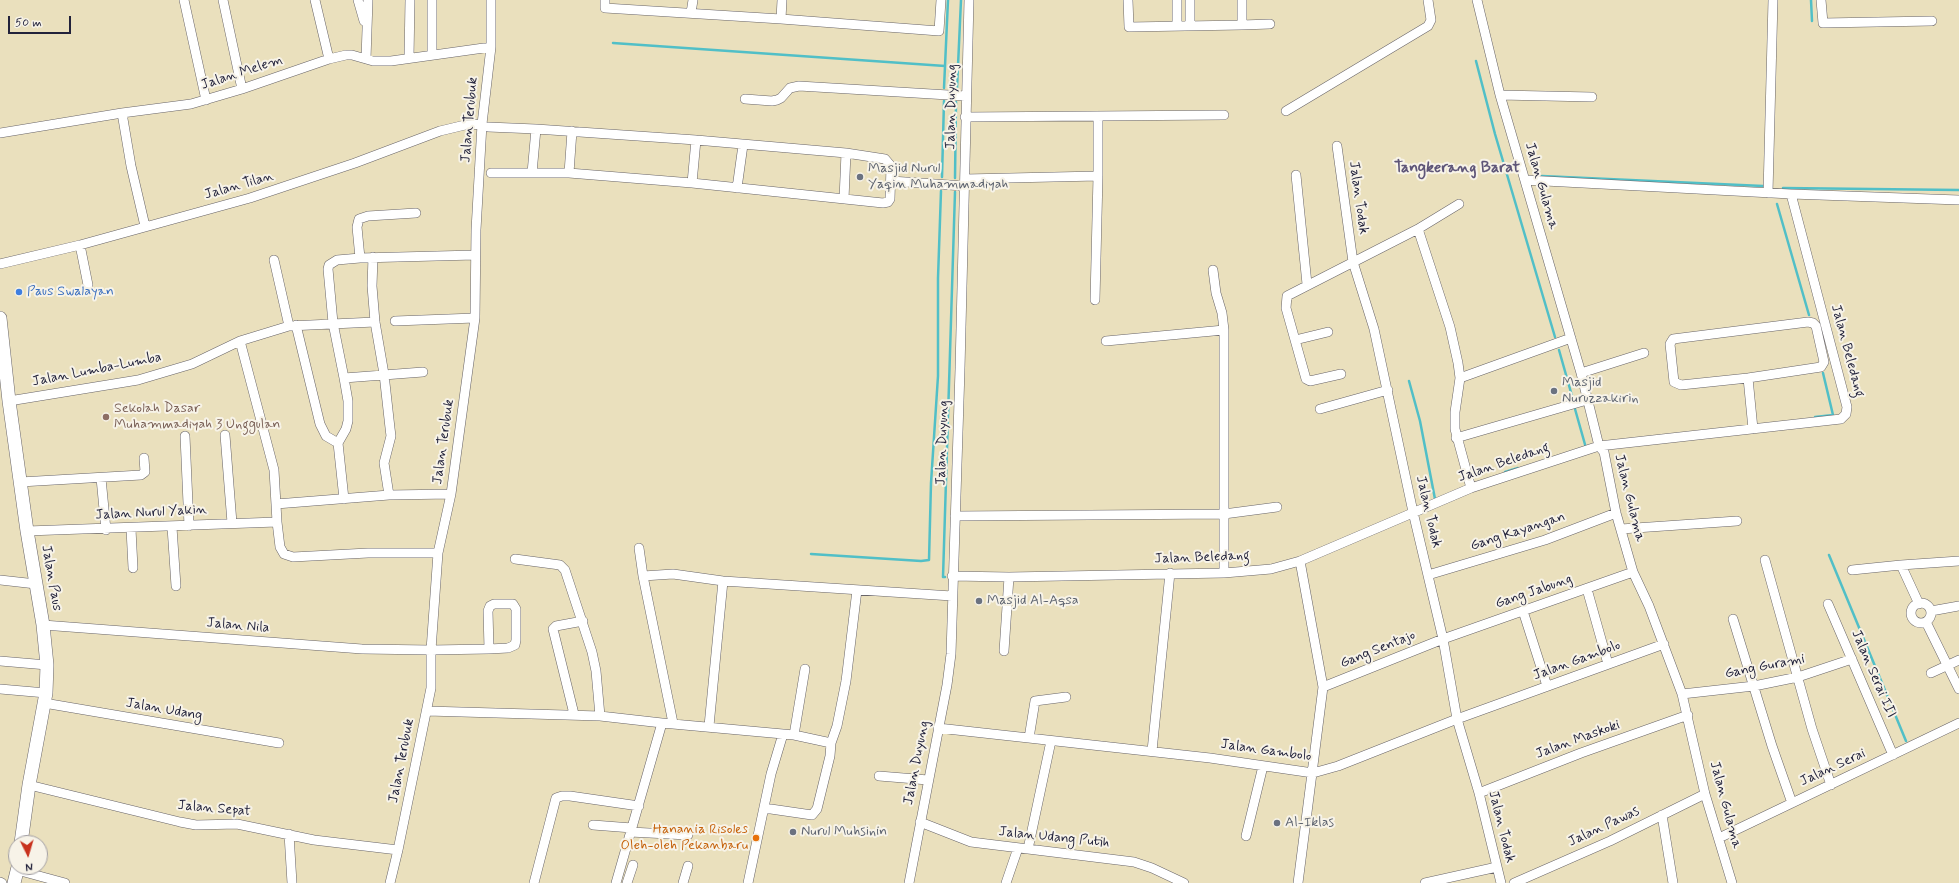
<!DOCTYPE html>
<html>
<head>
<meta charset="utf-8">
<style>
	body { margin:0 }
	#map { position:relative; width:1959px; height:883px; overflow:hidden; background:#eae0bd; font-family:Mynerve,sans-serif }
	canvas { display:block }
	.north { position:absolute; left:8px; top:835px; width:40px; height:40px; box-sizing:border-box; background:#f7f3e8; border:1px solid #a29fa3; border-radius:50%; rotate:175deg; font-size:11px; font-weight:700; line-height:16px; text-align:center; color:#22223b }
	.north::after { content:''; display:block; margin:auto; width:14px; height:18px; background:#c8321e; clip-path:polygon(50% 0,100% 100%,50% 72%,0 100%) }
	.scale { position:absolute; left:8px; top:16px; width:63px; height:18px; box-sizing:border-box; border:2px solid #22223b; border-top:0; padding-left:5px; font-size:12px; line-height:14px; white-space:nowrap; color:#22223b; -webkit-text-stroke:3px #f7f3e8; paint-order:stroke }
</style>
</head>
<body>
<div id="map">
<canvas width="1959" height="883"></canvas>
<div class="north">N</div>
<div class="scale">50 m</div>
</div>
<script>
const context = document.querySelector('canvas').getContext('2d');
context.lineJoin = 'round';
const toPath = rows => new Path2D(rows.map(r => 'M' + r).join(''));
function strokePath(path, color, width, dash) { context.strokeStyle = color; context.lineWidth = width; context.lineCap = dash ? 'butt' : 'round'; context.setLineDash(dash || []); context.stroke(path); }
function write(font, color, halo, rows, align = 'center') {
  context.font = font + ' Mynerve,sans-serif'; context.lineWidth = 4; context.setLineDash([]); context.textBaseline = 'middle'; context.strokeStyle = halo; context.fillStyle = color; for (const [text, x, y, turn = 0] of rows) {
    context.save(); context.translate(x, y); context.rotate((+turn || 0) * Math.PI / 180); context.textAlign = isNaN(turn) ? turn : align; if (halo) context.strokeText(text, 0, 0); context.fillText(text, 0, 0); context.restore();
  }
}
const stream = toPath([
	[1811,0,1812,21],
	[613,43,945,66],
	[1476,61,1495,134,1555,337],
	[944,88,948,0],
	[957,88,961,0],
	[1542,176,1763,186],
	[942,177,944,101],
	[955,178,956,102],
	[1783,188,1959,190],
	[1777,204,1809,315],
	[1559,350,1572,396],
	[1409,381,1420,421,1435,499],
	[1575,409,1586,448],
	[1815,417,1833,415,1823,373],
	[1505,472,1518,468],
	[811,554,921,561,929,560,931,483,938,376,938,278,941,191],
	[1829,555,1906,741],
	[945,577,943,577,955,192]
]);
const minor = toPath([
	[184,0,206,100],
	[223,0,242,89],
	[315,0,329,59],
	[358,0,364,21],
	[432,0,432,54],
	[605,0,605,8,781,19],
	[782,0,781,19,939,31,941,0],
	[1128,0,1129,27,1242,25],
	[1177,0,1177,26],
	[1190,0,1190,26],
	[1242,0,1242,25,1270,24],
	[1477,0,1500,95,1581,373,1599,446,1604,452,1616,513,1633,572,1649,606,1682,694,1705,794,1732,883],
	[1821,0,1823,23,1932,21],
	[691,13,693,0],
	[409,58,410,0],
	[366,59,368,0],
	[1500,95,1592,97],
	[745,99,772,101,777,100,781,98,790,88,799,86,965,96],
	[1286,111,1428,26,1431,20,1428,0],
	[122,113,131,166,145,226],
	[965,117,1224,115],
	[488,127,536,129,532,173,491,173],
	[0,133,122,113,191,104,242,89,329,59,346,55,352,55,373,61,391,61,491,47],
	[1337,146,1353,262,1374,329,1413,512,1443,639,1457,719,1479,793,1501,883],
	[532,173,569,173,692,183,883,203,888,202,890,199,891,166,885,159,846,153,696,140,536,129],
	[569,173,572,131],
	[1296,175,1307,284],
	[965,179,1098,176,1098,117],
	[1526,180,1791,194,1959,200],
	[891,181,964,186],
	[692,183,696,140],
	[737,188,743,145],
	[1768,193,1773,0],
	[844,199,846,153],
	[1459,204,1418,229,1450,327,1458,363,1460,378,1455,412,1455,429,1471,488],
	[80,245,88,285],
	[373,257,372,286,375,322,384,374,390,428,391,436,384,463,389,495],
	[360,258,357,227,359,219,368,216,416,213],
	[274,260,289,326],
	[0,264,80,245,250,198,355,163,440,131,465,125,482,124],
	[1213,270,1216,293,1222,313,1224,330,1224,573],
	[1095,300,1098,176],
	[395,321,475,318],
	[1808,322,1813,323,1816,326,1824,362,1821,367,1748,378,1681,385,1674,382,1670,344,1673,339,1808,322],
	[296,325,320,424,326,436,338,443],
	[1295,340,1328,332],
	[240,341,274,470,277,522,280,547,284,554,293,557,368,553,438,553],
	[1106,341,1224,330],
	[423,372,344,378,333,323,328,269,329,265,337,260,360,258,475,255],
	[1581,373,1644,353],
	[1341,374,1310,381,1306,379,1286,308,1287,296,1418,229],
	[1460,378,1571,338],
	[1748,378,1753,429],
	[9,401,138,380,192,364,240,341,289,326,375,322],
	[1320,409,1388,390],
	[225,435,232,523],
	[185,436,189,526],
	[1456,438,1587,400],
	[101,478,106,530],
	[20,482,141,475,145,472,144,458],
	[344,499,338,443,346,429,348,421,348,401,344,378],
	[276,504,389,495,451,494],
	[955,516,1224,514,1277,507],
	[172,527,176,586],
	[131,529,133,568],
	[1621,529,1737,521],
	[27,531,277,522],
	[639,548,643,576,673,574,723,581,952,596],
	[515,559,560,565,565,570,592,652,596,671,600,716],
	[1765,560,1812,729,1831,785],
	[1852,570,1901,565],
	[1428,575,1545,540,1616,513],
	[643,576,673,723],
	[952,576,1009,577,1224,573,1271,569,1300,561,1471,488,1599,446,1841,419,1846,414,1847,407,1791,194],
	[0,580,36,584],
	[1587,589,1608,664],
	'1911 613a10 10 0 1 1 20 0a10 10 0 1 1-20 0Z',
	[1828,604,1893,755],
	[1919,604,1901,565,1959,561],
	[1523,611,1547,686],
	[1931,611,1959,606],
	[1733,619,1772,746,1792,803],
	[1926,622,1959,689],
	[43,625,362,649,431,650,489,649,508,648,515,645,516,640,516,609,513,604,494,604,490,606,488,611,489,649],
	[1004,651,1009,577],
	[0,661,47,665],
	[1931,673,1959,660],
	[1323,687,1443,639,1633,572],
	[0,689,46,693],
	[1682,694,1754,686,1798,677,1852,659],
	[44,703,279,743],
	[427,711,600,716,662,723,794,735,831,743,830,756,817,809,812,815,764,808],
	[574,714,553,629,556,626,583,621],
	[709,726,723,581],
	[938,728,1210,758,1313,773,1338,766,1457,719,1664,644],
	[794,735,805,669],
	[1029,738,1035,701,1066,697],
	[831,743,837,726,846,681,857,590],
	[1152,751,1170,573],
	[879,776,928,780],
	[29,785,180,822,196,825,237,824,314,840,398,850],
	[1479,793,1581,753,1688,715],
	[1662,815,1673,883],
	[920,822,971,842,1134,862,1152,868,1184,883],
	[593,825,632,828],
	[630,832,688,835],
	[289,834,292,883],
	[1246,836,1263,766],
	[1719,838,1959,723],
	[1028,849,1051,741],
	[17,870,65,883],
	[0,882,2,883],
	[390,883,398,850,431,688,431,650,438,553,451,494,475,318,476,230,482,124,491,47,491,0],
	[534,883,556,798,562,796,570,796,639,806],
	[616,883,662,723],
	[627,883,633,865],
	[683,883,688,866],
	[748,883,771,774,783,734],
	[909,883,947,685,951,654,960,369,969,0],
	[1006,883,1018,848],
	[1298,883,1323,687,1300,561],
	[1425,883,1497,867],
	[1514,883,1610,841,1705,794]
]);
const secondary = toPath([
	[0,318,9,401,27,531,43,625,47,665,46,693,29,785,21,843],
	[14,883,18,867]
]);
const markers = [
	[860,177,4,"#6b7280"],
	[19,292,4,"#3f7fe0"],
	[1554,391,4,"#6b7280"],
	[106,417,4,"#8d6e63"],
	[979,601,4,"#6b7280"],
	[1277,823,4,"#6b7280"],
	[793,832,4,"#6b7280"],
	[756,838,4,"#e8710a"]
];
const streetNames = [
	["Jalan Melem",242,73,-18],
	["Jalan Duyung",952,107,-89],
	["Jalan Terubuk",470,120,-85],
	["Jalan Tilan",239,186,-16],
	["Jalan Gulama",1541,186,74],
	["Jalan Todak",1358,198,82],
	["Jalan Beledang",1847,351,75],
	["Jalan Lumba-Lumba",97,370,-11],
	["Jalan Terubuk",444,442,-82],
	["Jalan Duyung",943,443,-88],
	["Jalan Beledang",1504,463,-19],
	["Jalan Gulama",1629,498,76],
	["Jalan Todak",1428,512,77],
	["Jalan Nurul Yakin",151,513,-3],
	["Gang Kayangan",1518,532,-18],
	["Jalan Beledang",1202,558,-2],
	["Jalan Paus",51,578,80],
	["Gang Jabung",1534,592,-19],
	["Jalan Nila",238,626,5],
	["Gang Sentajo",1378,650,-22],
	["Jalan Gambolo",1577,661,-20],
	["Gang Gurami",1765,667,-11],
	["Jalan Serai III",1873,674,67],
	["Jalan Udang",164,710,10],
	["Jalan Maskoki",1578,740,-20],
	["Jalan Gambolo",1266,751,8],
	["Jalan Terubuk",402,761,-79],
	["Jalan Duyung",917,763,-79],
	["Jalan Serai",1833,768,-25],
	["Jalan Gulama",1725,805,75],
	["Jalan Sepat",214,809,5],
	["Jalan Todak",1501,827,76],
	["Jalan Pawas",1604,827,-25],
	["Jalan Udang Putih",1054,838,6]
];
const worshipNames = [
	["Masjid Nurul",868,169],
	["Yaqin Muhammadiyah",868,185],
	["Masjid",1562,383],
	["Nuruzzakirin",1562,399],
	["Masjid Al-Aqsa",987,601],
	["Al-Iklas",1285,823],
	["Nurul Muhsinin",801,832]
];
const shopNames = [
	["Paus Swalayan",27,292]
];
const educationNames = [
	["Sekolah Dasar",114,409],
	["Muhammadiyah 3 Unggulan",114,425]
];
const foodNames = [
	["Hanania Risoles",748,830],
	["Oleh-oleh Pekanbaru",748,846]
];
const quarterNames = [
	["Tangkerang Barat",1457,169]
];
strokePath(stream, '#51bfc7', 2.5);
strokePath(minor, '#686468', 10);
strokePath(secondary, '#686468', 14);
strokePath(minor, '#fff', 9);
strokePath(secondary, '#fff', 13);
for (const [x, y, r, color] of markers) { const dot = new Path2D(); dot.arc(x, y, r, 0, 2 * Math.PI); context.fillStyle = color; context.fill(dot); strokePath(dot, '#f7f3e8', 1.5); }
write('14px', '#22223b', '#f7f3e8', streetNames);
write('14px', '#5b616d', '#f7f3e8', worshipNames, 'left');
write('14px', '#366cbe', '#f7f3e8', shopNames, 'left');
write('14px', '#785e54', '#f7f3e8', educationNames, 'left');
write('14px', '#c56008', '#f7f3e8', foodNames, 'right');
write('bold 16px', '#5f5678', '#f7f3e8', quarterNames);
</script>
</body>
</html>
